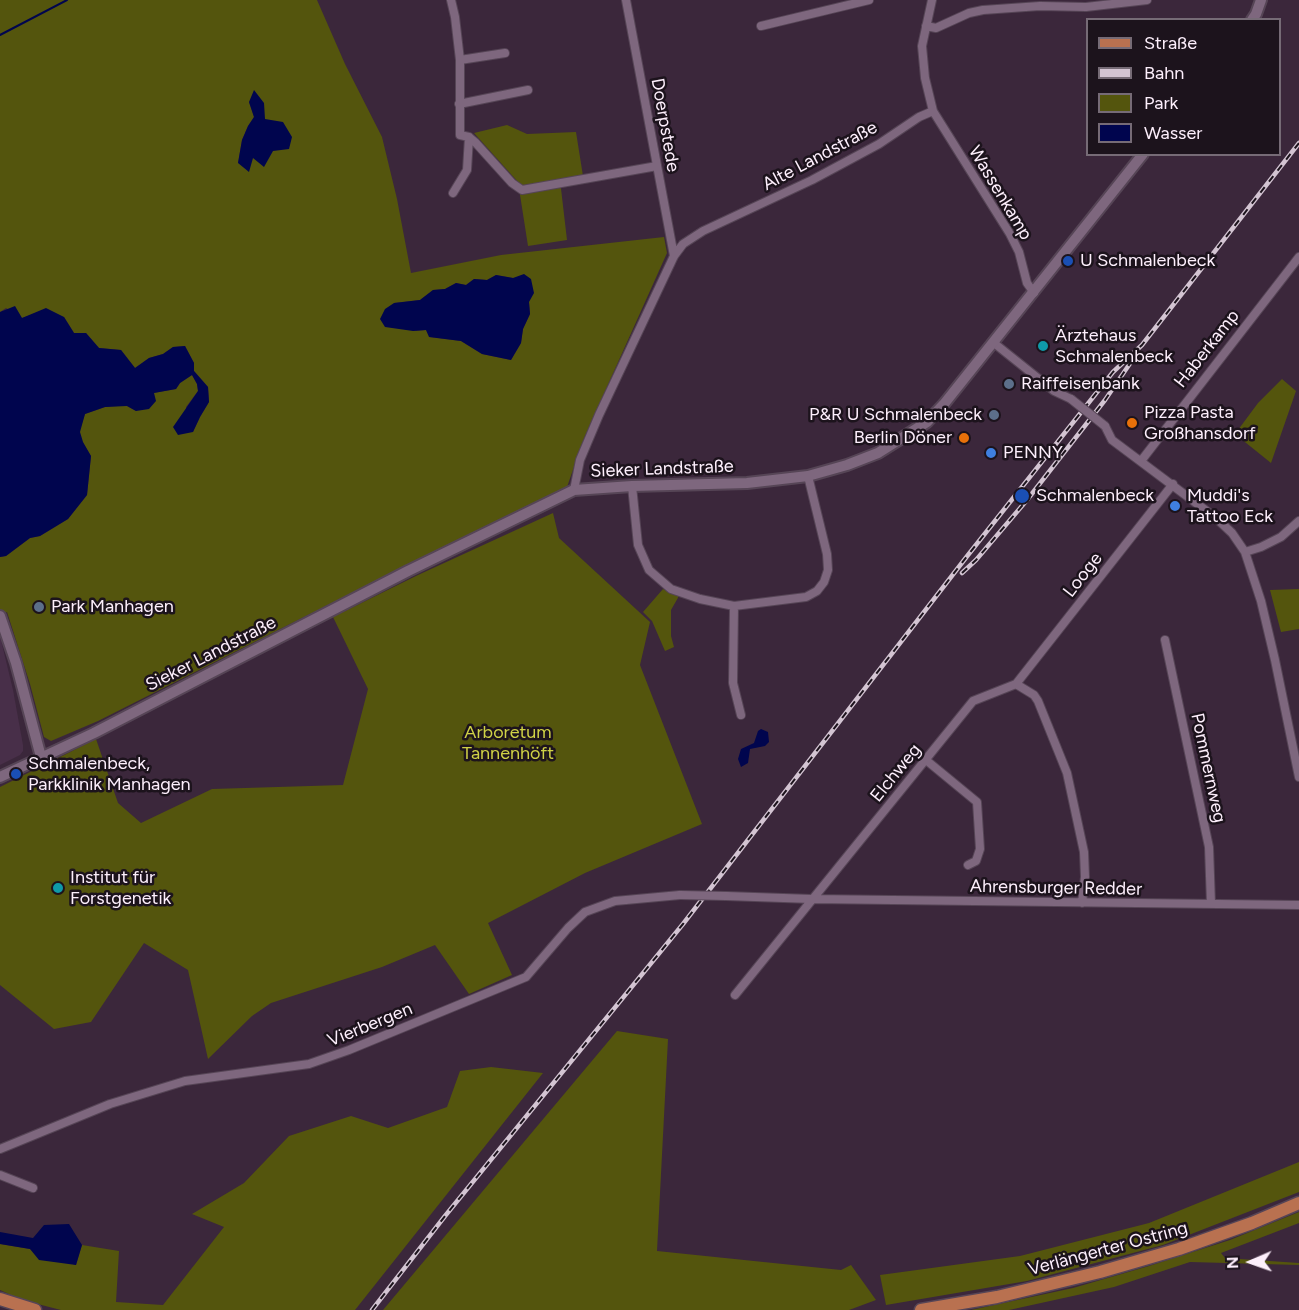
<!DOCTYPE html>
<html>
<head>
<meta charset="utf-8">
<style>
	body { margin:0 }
	#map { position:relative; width:1299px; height:1310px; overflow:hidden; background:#3b273b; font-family:Figtree,sans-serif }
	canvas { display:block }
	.legend { position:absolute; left:1086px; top:18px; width:195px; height:138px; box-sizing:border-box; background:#1c131c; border:2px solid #766b76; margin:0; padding:8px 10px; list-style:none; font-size:18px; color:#fdeffc }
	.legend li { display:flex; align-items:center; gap:12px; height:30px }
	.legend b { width:30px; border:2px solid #766b76 }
	.north { position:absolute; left:1221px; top:1232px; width:60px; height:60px; -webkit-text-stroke:4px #1c131c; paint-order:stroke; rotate:268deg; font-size:16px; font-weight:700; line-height:24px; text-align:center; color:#fdeffc }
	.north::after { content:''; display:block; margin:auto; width:21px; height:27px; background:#fdeffc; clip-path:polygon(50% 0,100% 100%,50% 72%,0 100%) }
</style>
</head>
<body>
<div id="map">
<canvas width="1299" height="1310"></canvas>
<ul class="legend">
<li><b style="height:8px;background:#b97150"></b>Straße</li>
<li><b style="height:8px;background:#d3c4d2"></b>Bahn</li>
<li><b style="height:16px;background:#54550d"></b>Park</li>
<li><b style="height:16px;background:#00054e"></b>Wasser</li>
</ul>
<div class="north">N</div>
</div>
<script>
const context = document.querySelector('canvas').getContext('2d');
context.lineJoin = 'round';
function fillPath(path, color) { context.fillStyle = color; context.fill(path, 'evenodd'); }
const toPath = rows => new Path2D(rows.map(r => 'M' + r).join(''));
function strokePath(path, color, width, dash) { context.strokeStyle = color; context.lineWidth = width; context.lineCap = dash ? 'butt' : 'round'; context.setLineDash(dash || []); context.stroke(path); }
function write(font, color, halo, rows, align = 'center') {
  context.font = font + ' Figtree,sans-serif'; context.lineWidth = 5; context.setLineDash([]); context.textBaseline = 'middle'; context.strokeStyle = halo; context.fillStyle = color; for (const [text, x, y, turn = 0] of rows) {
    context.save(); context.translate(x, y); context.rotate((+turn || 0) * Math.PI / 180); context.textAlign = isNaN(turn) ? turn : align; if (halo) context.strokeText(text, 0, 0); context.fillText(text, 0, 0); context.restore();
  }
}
const built = toPath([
	[0,636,13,690,23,745,23,751,20,755,0,765]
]);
const green = toPath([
	[0,0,317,0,345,64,382,137,397,199,411,273,501,255,664,237,667,253,584,438,567,487,417,560,98,721,51,741,44,737,30,684,7,612,0,617,0,557,6,556,30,538,40,536,68,519,87,495,91,456,82,442,79,432,85,414,105,407,117,406,127,406,136,411,153,393,176,389,180,383,192,375,197,384,198,391,186,407,193,432,200,417,209,402,208,387,194,371,194,363,185,346,173,347,163,354,149,358,135,368,121,350,99,348,86,333,74,333,64,317,34,314,22,318,6,308,0,312],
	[249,102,265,119,253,158,238,163,242,140,248,126,254,117],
	[496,275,513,278,529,302,530,314,523,329,521,343,511,360,482,354,461,341,430,337,426,330,413,331,394,303,420,300,433,290,445,289,456,283,466,285,474,279,487,280],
	[507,125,527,134,576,132,583,176,560,180,567,240,528,246,518,182,474,133],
	[1282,379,1296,391,1271,463,1235,434,1258,403],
	[553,513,559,538,650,622,640,665,702,824,585,873,488,923,512,975,469,994,435,945,382,967,271,1003,252,1016,208,1059,188,970,144,943,91,1022,54,1029,0,985,0,787,96,739,118,803,141,823,212,789,343,785,368,689,333,617,418,575],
	[663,589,679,596,671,610,671,636,674,647,665,651,652,621,643,612],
	[1299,589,1299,629,1281,632,1270,590],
	[617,1031,668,1039,657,1251,841,1270,851,1265,876,1300,849,1310,383,1310],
	[491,1067,543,1073,355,1310,61,1310,22,1300,0,1290,0,1244,30,1249,76,1265,82,1245,119,1251,116,1302,163,1305,224,1227,192,1214,244,1183,289,1136,351,1116,388,1128,447,1107,460,1071],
	[1299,1162,1299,1192,1163,1245,1027,1281,886,1305,880,1275,1020,1256,1149,1223],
	[1299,1212,1299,1223,1221,1253,1225,1258,1299,1263,1299,1265,1190,1262,1114,1287,1009,1310,971,1310,1073,1288,1149,1266,1230,1240]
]);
const water = toPath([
	[254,90,264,103,265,119,283,122,292,137,289,149,273,151,264,167,253,158,249,172,238,163,242,140,248,126,254,117,249,102],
	[524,274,531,279,534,293,529,302,530,314,523,329,521,343,511,360,482,354,461,341,429,337,426,330,413,331,385,327,380,319,385,309,394,303,420,300,433,290,445,289,456,283,466,285,474,279,487,280,496,275,513,278],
	[15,306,22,318,46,308,64,317,74,333,86,333,99,348,121,350,135,368,149,358,163,354,173,347,185,346,194,363,194,371,208,387,209,402,200,417,193,432,178,435,173,427,198,391,197,384,192,375,180,383,176,389,154,393,156,401,149,409,136,411,127,406,105,407,85,414,80,432,83,442,91,456,87,495,68,519,40,536,30,538,6,556,0,557,0,312],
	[761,729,768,732,769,742,765,746,750,749,748,763,741,767,738,759,741,749,754,743,758,731],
	[69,1224,82,1245,76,1265,39,1260,30,1249,0,1244,0,1232,33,1238,44,1225]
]);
const stream = toPath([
	[0,35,67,0]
]);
const street = toPath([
	[451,0,455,17,460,60,460,135,469,137,475,142,512,183,522,190,657,166],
	[626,0,674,256],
	[932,0,922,46,925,78,933,111,1010,234,1019,252,1027,283,1034,293],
	[761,26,869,0],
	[926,26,936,28,969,13,983,10,1040,6,1086,7,1147,0],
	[460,60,505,53],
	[459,104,528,90],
	[453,193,467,170,469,137],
	[994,343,1054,391,1071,399],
	[1105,426,1112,440,1216,518,1232,533,1245,552,1261,601,1275,660,1299,777],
	[1141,461,1299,257],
	[632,486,638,545,649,570,671,589,700,599,734,606,806,597,817,591,824,582,828,570,827,554,808,476],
	[574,490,580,460,599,415,674,256,683,244,703,231,812,180,879,144,919,117,933,111],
	[1245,552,1261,547,1281,537,1299,521],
	[734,606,733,683,741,715],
	[1165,640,1209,847,1211,904],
	[1016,684,1173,484],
	[1016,684,1034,695,1038,701,1067,773,1084,852,1085,877,1082,903],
	[926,760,977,802,980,849,976,861,968,865],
	[726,896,812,899,1299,905],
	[735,995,973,701,1016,684],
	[0,1149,110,1104,185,1081,309,1064,349,1050,526,977,568,928,585,912,615,901,680,895],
	[0,1175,33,1188]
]);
const secondary = toPath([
	[1252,20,1256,14,1261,0],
	[0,616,16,663,41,757],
	[0,777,94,733,408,571,574,490,632,486,747,483,808,476,847,465,878,453,927,422,944,404,1143,154]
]);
const primary = toPath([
	[0,1299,35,1310],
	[921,1310,997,1297,1100,1272,1179,1249,1252,1223,1299,1203]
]);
const rail = toPath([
	[962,573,976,560,1027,500,1105,400,1131,362],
	[372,1310,445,1216,683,924,968,555,1113,372,1142,345,1299,143]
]);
const streetBridge = toPath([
	[1071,399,1105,426],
	[680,895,726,896]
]);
const markers = [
	[1068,261,6,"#1a4fb4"],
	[1043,346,6,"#0f9aa8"],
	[1009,384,6,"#5c6f8a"],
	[994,415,6,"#5c6f8a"],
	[1132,423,6,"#e8710a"],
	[964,438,6,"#e8710a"],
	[991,453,6,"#3f7fe0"],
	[1022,496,8,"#1a4fb4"],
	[1175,506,6,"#3f7fe0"],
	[39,607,6,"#5c6f8a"],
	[16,774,6,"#1a4fb4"],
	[58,888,6,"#0f9aa8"]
];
const streetNames = [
	["Doerpstede",665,125,80],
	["Alte Landstraße",820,156,-28],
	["Wassenkamp",1000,193,59],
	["Haberkamp",1207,349,-52],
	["Sieker Landstraße",662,469,-2],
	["Looge",1083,575,-52],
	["Sieker Landstraße",211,654,-27],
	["Pommernweg",1208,768,78],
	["Elchweg",896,773,-51],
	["Ahrensburger Redder",1056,888,1],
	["Vierbergen",370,1025,-22],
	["Verlängerter Ostring",1108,1249,-15]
];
const poiNames = [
	["U Schmalenbeck",1080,261],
	["Ärztehaus",1055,336],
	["Schmalenbeck",1055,357],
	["Raiffeisenbank",1021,384],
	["Pizza Pasta",1144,413],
	["Großhansdorf",1144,434],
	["P&R U Schmalenbeck",982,415,"right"],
	["Berlin Döner",952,438,"right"],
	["PENNY",1003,453],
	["Schmalenbeck",1036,496],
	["Muddi's",1187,496],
	["Tattoo Eck",1187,517],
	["Park Manhagen",51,607],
	["Schmalenbeck,",28,764],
	["Parkklinik Manhagen",28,785],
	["Institut für",70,878],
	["Forstgenetik",70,899]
];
const parkNames = [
	["Arboretum",508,733],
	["Tannenhöft",508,754]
];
fillPath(built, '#482f49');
fillPath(green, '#54550d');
fillPath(water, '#00054e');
strokePath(stream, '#00054e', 2);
strokePath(street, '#564556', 10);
strokePath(secondary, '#564556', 14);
strokePath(primary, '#564556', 15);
strokePath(street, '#7e677e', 8);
strokePath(secondary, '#7e677e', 10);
strokePath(primary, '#b97150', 12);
strokePath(rail, '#d3c4d2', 4.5);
strokePath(rail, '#1c131c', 2, [7]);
strokePath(streetBridge, '#564556', 10, []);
strokePath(streetBridge, '#7e677e', 8);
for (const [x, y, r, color] of markers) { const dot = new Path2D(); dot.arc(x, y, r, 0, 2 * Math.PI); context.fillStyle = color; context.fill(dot); strokePath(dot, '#1c131c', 2); }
write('18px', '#fdeffc', '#1c131c', streetNames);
write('18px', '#fdeffc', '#1c131c', poiNames, 'left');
write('18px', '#d0d246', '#1c131c', parkNames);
</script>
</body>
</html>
